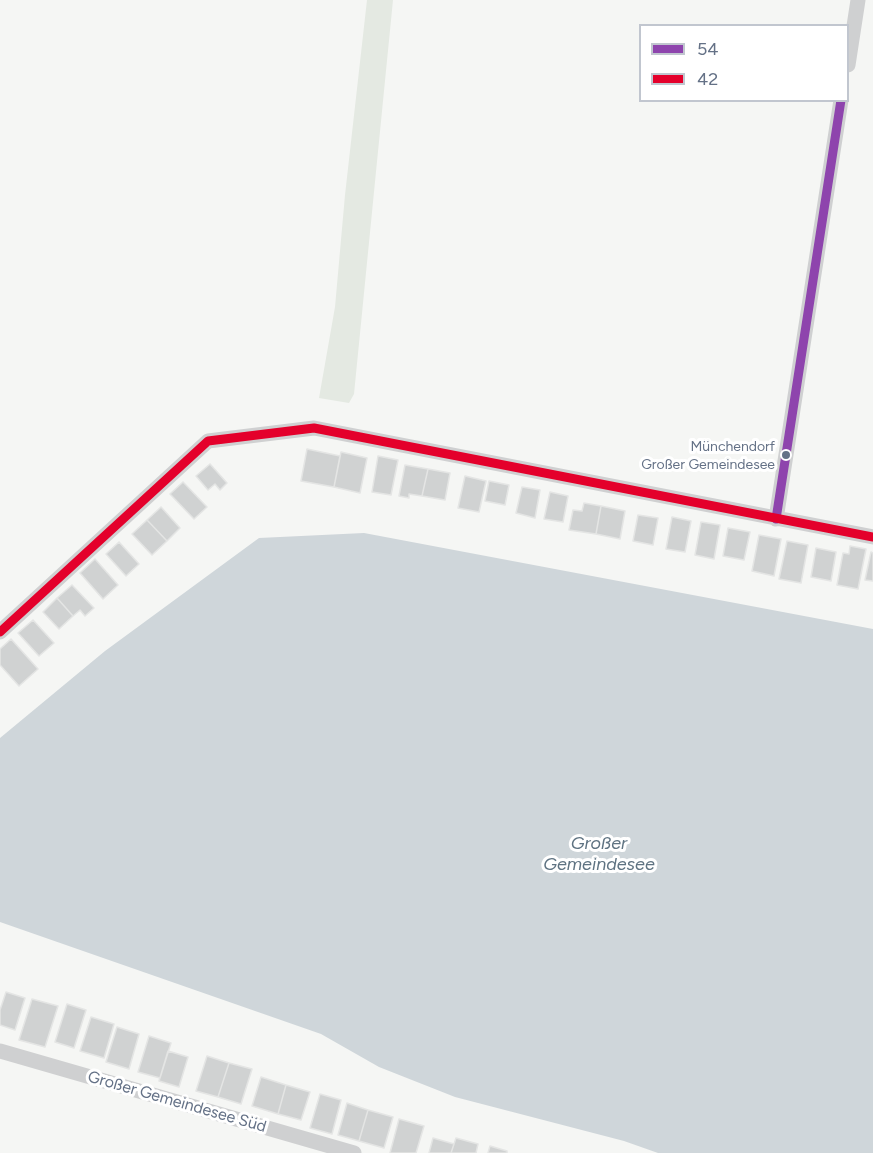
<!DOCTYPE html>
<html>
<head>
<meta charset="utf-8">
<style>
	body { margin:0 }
	#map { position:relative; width:873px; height:1153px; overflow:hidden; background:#f5f6f4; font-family:Figtree,sans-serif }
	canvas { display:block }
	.legend { position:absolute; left:639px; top:24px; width:210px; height:78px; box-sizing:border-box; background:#fff; border:2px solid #c1c6cf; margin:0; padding:8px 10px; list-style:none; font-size:18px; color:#647186 }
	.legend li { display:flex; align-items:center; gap:12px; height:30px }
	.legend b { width:30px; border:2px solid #c1c6cf }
</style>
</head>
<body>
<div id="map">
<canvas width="873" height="1153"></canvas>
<ul class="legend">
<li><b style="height:8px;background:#8e44ad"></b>54</li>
<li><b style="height:8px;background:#e4002b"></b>42</li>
</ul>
</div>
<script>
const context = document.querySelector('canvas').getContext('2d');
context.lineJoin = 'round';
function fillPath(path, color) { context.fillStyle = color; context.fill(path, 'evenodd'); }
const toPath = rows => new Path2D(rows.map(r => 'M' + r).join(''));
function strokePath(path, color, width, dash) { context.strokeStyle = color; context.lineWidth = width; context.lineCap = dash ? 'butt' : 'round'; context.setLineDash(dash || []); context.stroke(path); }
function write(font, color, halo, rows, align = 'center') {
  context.font = font + ' Figtree,sans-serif'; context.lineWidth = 6; context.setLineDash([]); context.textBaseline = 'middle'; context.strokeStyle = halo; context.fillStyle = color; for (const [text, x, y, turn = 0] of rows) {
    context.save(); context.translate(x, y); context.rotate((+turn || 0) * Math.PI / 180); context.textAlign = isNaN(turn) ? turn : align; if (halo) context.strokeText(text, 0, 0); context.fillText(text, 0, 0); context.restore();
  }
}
const green = toPath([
	[367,0,393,0,354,394,349,403,319,398,335,307,345,195]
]);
const water = toPath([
	[364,533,873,629,873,1153,658,1153,624,1141,455,1097,379,1067,321,1034,0,922,0,738,105,651,259,538]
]);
const building = toPath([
	[307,449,340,456,334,487,301,481,307,449],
	[341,452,367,458,360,493,334,487,341,452],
	[378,456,398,460,391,495,372,492,378,456],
	[210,464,227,483,220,490,215,484,208,490,196,476,210,464],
	[405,465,428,469,422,496,409,494,409,498,399,496,405,465],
	[428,469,450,473,445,500,422,496,428,469],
	[465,476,486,481,479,512,458,508,465,476],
	[489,481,509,485,505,505,485,501,489,481],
	[183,482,207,507,194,519,170,494,183,482],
	[522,487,540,490,535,518,516,513,522,487],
	[550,492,568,496,563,522,544,519,550,492],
	[584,503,601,506,596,534,569,530,573,510,582,511,584,503],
	[601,506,625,511,620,539,596,534,601,506],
	[161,507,180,528,167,541,147,520,161,507],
	[638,515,658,518,653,545,633,541,638,515],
	[672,517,691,521,685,552,666,549,672,517],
	[147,520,167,541,152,555,132,534,147,520],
	[701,522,720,525,714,559,695,555,701,522],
	[728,528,750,532,744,560,723,556,728,528],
	[759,535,781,539,774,576,752,571,759,535],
	[787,541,808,545,801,583,779,579,787,541],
	[119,542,139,564,126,576,106,554,119,542],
	[850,546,866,549,858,589,837,585,843,553,849,554,850,546],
	[816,548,836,552,831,581,811,577,816,548],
	[871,552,873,553,873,581,865,580,871,552],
	[95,559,118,585,103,599,80,573,95,559],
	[72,585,94,608,85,616,80,610,73,616,57,598,72,585],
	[57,598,73,616,59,629,43,612,57,598],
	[33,620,54,643,39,656,18,633,33,620],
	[11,639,38,669,19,686,0,665,0,649,11,639],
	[6,992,25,998,15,1030,0,1025,0,1010,6,992],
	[32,999,58,1006,45,1047,19,1040,32,999],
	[67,1004,86,1010,74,1048,55,1042,67,1004],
	[91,1017,114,1024,104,1058,80,1051,91,1017],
	[117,1027,139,1034,129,1069,106,1062,117,1027],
	[149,1036,171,1043,160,1078,138,1072,149,1036],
	[168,1051,188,1057,179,1087,159,1081,168,1051],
	[207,1056,229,1063,218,1097,196,1091,207,1056],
	[229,1063,252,1069,241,1104,218,1097,229,1063],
	[261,1077,286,1085,278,1114,252,1106,261,1077],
	[286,1085,310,1092,301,1120,278,1114,286,1085],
	[320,1094,341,1100,332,1134,310,1128,320,1094],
	[347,1103,368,1110,359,1141,338,1135,347,1103],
	[368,1110,393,1117,384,1148,359,1141,368,1110],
	[399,1119,424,1126,416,1153,390,1153,399,1119],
	[433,1138,454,1144,451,1153,429,1153,433,1138],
	[456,1138,478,1144,476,1153,451,1153,456,1138],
	[490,1146,507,1151,507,1153,488,1153,490,1146]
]);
const minor = toPath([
	[848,65,858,0],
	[776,519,841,100],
	[0,632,208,441,314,428,873,537],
	[0,1051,354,1153]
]);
const bus1 = toPath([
	[776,519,841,100]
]);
const bus2 = toPath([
	[0,632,208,441,314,428,873,537]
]);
const markers = [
	[786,455,5,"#647186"]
];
const busNames = [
	["Münchendorf",775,447],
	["Großer Gemeindesee",775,465]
];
const streetNames = [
	["Großer Gemeindesee Süd",177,1102,16]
];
const waterNames = [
	["Großer",599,844],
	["Gemeindesee",599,865]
];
fillPath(green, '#e4e9e2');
fillPath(water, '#cfd6da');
fillPath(building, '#d0d2d2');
strokePath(building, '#e4e5e4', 1.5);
strokePath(minor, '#cfd0d1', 15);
strokePath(bus1, '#8e44ad', 9);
strokePath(bus2, '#e4002b', 9);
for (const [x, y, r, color] of markers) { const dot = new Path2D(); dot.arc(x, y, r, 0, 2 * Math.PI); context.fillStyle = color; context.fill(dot); strokePath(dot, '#fff', 2); }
write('14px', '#647186', '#fff', busNames, 'right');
write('16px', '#647186', '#fff', streetNames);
write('italic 18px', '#5f7382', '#fff', waterNames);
</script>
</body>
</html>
